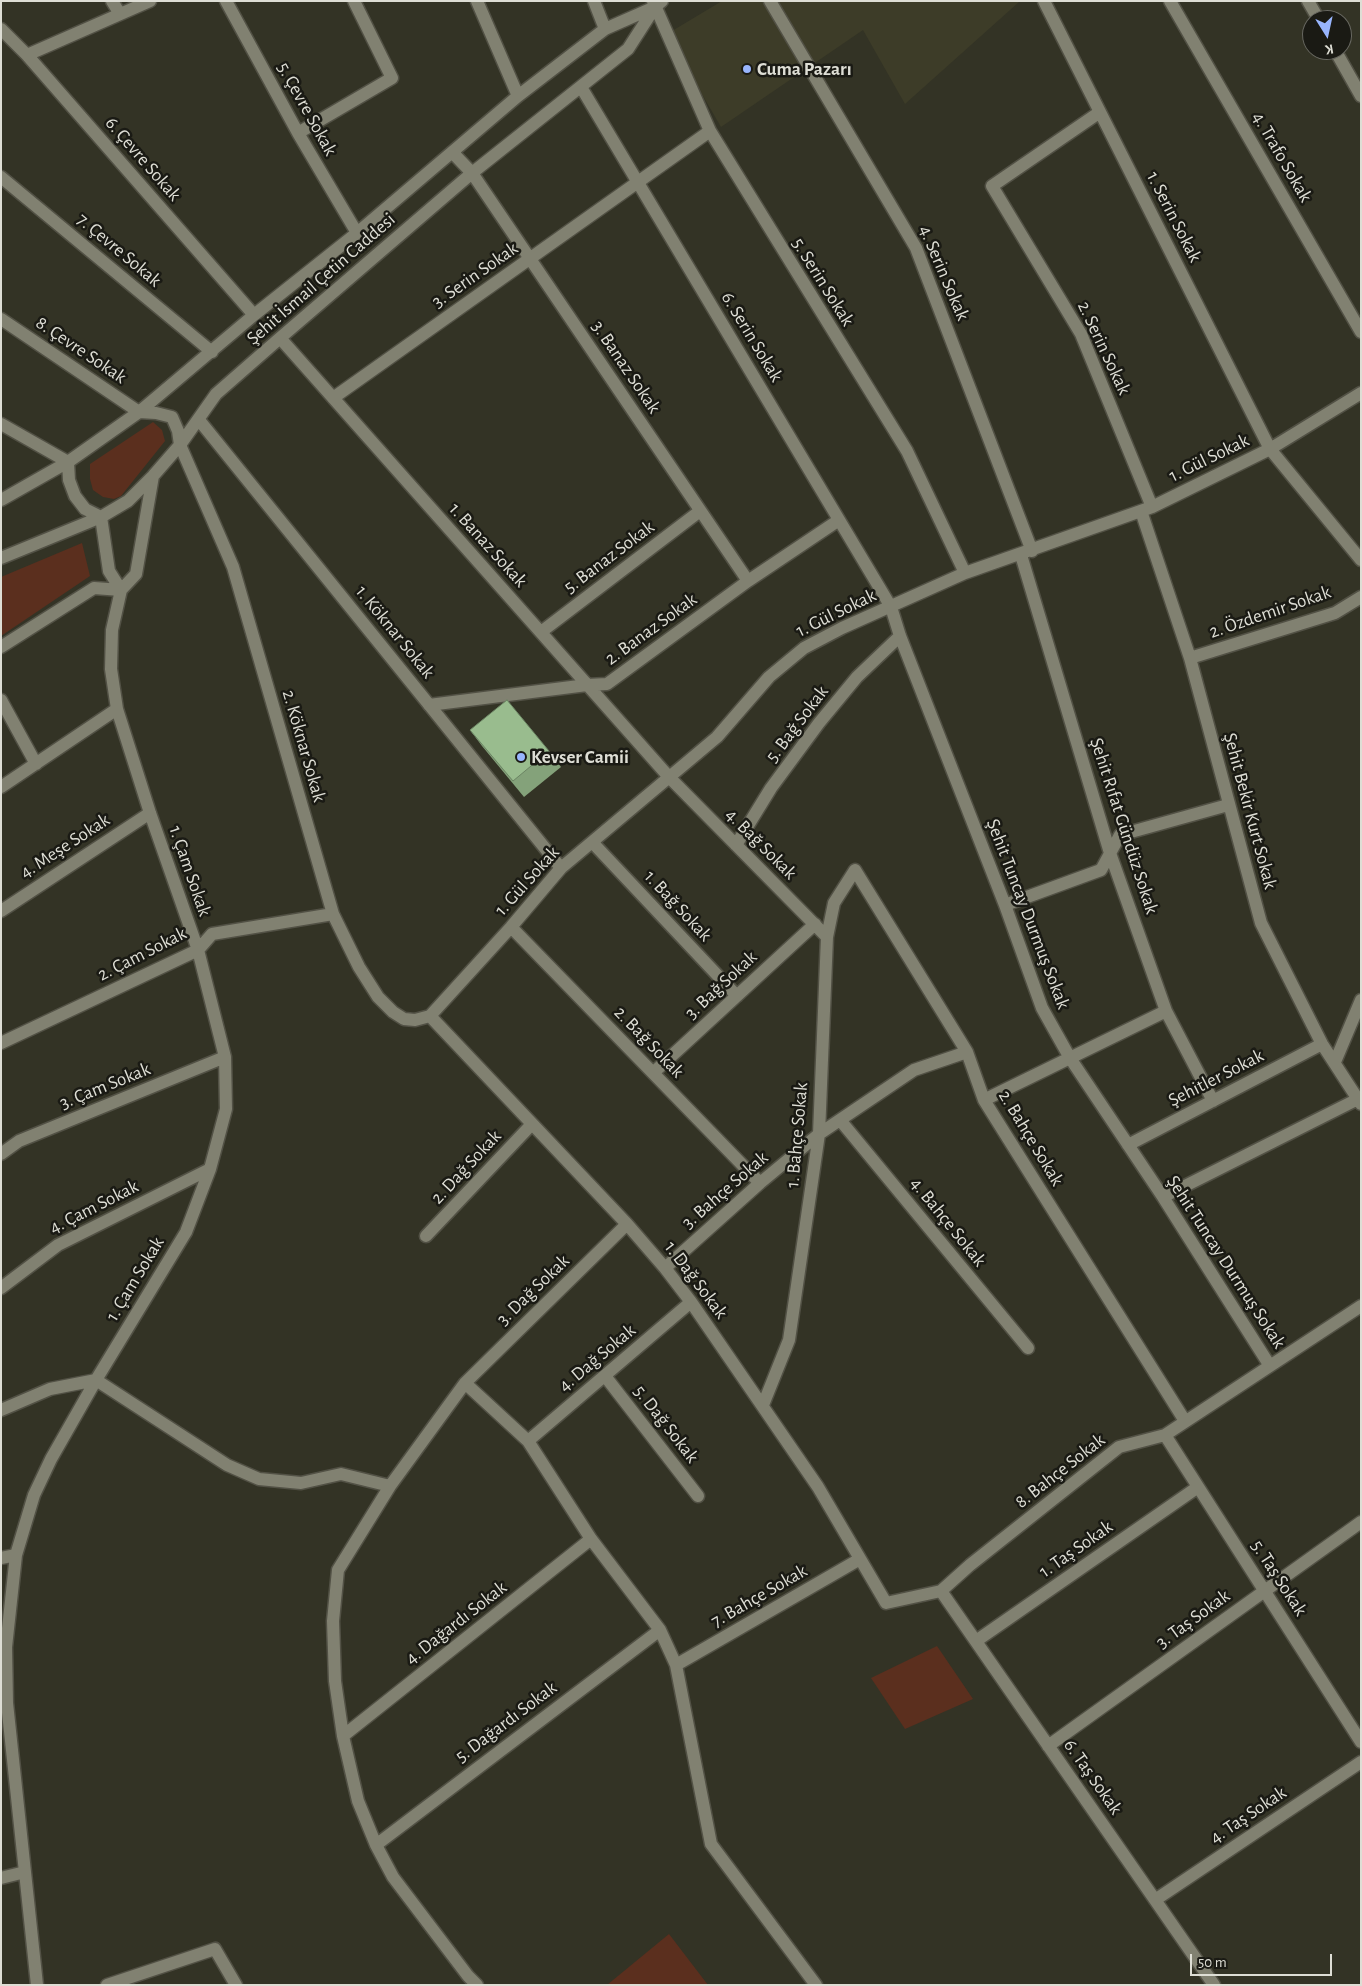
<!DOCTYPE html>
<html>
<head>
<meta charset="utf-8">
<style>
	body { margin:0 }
	#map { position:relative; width:1362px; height:1986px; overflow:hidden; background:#333325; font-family:"Alegreya Sans",sans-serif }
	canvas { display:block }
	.frame { position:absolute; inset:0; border:2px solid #deded5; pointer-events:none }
	.north { position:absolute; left:1302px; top:10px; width:50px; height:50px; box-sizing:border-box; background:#1a1a14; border:1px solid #686861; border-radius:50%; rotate:170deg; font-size:14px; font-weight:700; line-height:20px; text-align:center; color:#deded5 }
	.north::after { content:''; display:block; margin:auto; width:18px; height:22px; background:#98b5fd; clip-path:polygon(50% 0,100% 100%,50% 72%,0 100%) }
	.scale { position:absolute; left:1190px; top:1954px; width:142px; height:22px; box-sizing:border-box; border:2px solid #deded5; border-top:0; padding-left:6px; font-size:15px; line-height:18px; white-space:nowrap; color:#deded5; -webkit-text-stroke:4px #1a1a14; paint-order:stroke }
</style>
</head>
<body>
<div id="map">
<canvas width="1362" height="1986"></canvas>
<div class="frame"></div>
<div class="north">K</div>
<div class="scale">50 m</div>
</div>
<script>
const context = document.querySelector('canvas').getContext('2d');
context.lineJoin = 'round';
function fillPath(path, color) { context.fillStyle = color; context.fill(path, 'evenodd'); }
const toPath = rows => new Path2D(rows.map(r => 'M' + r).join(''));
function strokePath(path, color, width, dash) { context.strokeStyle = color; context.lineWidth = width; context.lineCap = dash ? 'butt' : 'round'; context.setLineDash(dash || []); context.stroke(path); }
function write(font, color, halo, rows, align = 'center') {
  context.font = font + ' "Alegreya Sans",sans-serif'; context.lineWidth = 5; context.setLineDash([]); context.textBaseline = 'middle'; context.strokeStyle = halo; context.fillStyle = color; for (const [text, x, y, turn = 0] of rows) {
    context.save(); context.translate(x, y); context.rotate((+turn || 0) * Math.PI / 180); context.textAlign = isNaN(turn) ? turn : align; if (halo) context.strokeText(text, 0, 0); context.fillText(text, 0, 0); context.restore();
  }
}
const built = toPath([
	[722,1,1019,1,1019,2,905,104,863,30,721,127,667,34]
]);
const green = toPath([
	[153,422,162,430,165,441,121,496,114,499,103,497,93,490,90,479,90,464],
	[82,543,90,576,1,636,1,577],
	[937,1646,973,1699,905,1729,871,1678],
	[669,1934,708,1985,607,1985]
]);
const minor = toPath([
	[112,1,120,14],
	[226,1,298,133,357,233],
	[477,1,518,96],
	[594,1,605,29],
	[653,1,710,131,907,451,965,573],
	[770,1,916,248,1032,551],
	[1044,1,1270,449,1361,560],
	[1170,1,1361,332],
	[1308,1,1319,20],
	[1,29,27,55,254,315],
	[1335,50,1361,96],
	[27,55,150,1],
	[581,87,891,607,900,636,1005,905,1042,1008,1070,1058,1163,1197,1270,1366],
	[1100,112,992,186,1081,334,1152,507],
	[298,133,392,78,354,1],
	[452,152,472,173,748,581],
	[1,177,212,352],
	[1,319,139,412,156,413,172,417,178,431,180,445,233,567,333,914,359,967,378,997,393,1012,404,1019,415,1020,430,1016],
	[280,338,669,777,827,937],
	[333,398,710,131],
	[199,420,561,868],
	[1,424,68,462,69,480,75,496,85,509,101,517,109,571,121,590],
	[1,500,68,462,139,412,254,315,357,233,518,96,605,29,655,7,662,1],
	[1141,511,1190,658,1261,923,1322,1044,1361,1104],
	[1021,555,1110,853,1166,1011,1213,1101],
	[1,558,101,517,128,501,153,476,180,445,216,394,280,338,472,173,628,49,655,7],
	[541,632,700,511],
	[1,647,94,588,121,590],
	[1190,658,1335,613,1361,597],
	[1,700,36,764],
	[429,705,587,685,607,684,748,581,839,520],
	[1,787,117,709],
	[592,842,737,996],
	[736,845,771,788,819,723,857,677,900,636],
	[1005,905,1101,870,1120,835,1228,805],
	[1,911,150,813],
	[511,927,760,1183],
	[430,1016,627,1224,665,1268,691,1302,818,1487,886,1603,941,1591,970,1565,1119,1447,1165,1435,1361,1306],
	[430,1016,511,927,561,868,717,737,769,677,804,648,842,628,965,573,1152,507,1270,449,1361,393],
	[1,1043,198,950,212,934,333,914],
	[1335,1062,1361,1000],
	[653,1073,815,924],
	[984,1100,1166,1011],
	[840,1120,1028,1348],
	[1128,1145,1322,1044],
	[1,1154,19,1141,225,1057],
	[1163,1197,1358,1099],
	[426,1236,532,1124],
	[665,1268,760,1183,819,1134,914,1070,967,1052],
	[1,1288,58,1245,210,1169],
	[605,1376,698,1496],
	[465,1383,528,1441,591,1539,660,1630,676,1665,711,1844,816,1985],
	[763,1405,789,1340,819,1134,827,937,834,903,855,870,967,1052,984,1100,1185,1421],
	[1,1410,50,1389,96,1380,227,1465,259,1479,301,1483,341,1474,390,1486],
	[1165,1435,1361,1742],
	[528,1441,691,1302],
	[1,1558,16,1555],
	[941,1591,1214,1985],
	[976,1641,1198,1487],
	[676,1665,860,1559],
	[343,1736,591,1539],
	[1048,1746,1361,1522],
	[376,1845,660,1630],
	[1,1878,25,1872],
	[1155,1900,1361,1762],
	[37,1985,7,1703,6,1647,16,1555,34,1495,51,1459,96,1380,186,1232,210,1169,226,1109,225,1057,198,950,150,813,117,709,111,669,112,630,121,590,136,574,153,476],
	[107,1985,215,1949,236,1985],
	[477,1985,468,1976,393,1877,376,1845,358,1801,343,1736,335,1681,333,1621,338,1570,390,1486,465,1383,627,1224]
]);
const wall = toPath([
	[470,730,549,751,561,767,524,797,482,746]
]);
const building = toPath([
	[507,700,549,751,513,781,470,730,507,700]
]);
const markers = [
	[747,69,5,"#98b5fd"],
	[521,757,5,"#98b5fd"]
];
const poiNames = [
	["Cuma Pazarı",757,69],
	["Kevser Camii",531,757]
];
const streetNames = [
	["5. Çevre Sokak",307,109,61],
	["4. Trafo Sokak",1282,157,60],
	["6. Çevre Sokak",143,159,49],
	["1. Serin Sokak",1174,217,63],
	["7. Çevre Sokak",119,250,40],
	["4. Serin Sokak",944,273,67],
	["3. Serin Sokak",475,275,-35],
	["Şehit İsmail Çetin Caddesi",321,279,-41],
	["5. Serin Sokak",823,282,58],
	["6. Serin Sokak",752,337,59],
	["2. Serin Sokak",1104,348,65],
	["8. Çevre Sokak",81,350,34],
	["3. Banaz Sokak",626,367,56],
	["1. Gül Sokak",1209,458,-26],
	["1. Banaz Sokak",488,545,48],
	["5. Banaz Sokak",609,557,-37],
	["2. Özdemir Sokak",1270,612,-19],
	["1. Gül Sokak",836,613,-26],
	["2. Banaz Sokak",651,629,-36],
	["1. Köknar Sokak",395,632,51],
	["5. Bağ Sokak",797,724,-53],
	["2. Köknar Sokak",304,746,74],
	["Şehit Bekir Kurt Sokak",1250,811,75],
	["Şehit Rıfat Gündüz Sokak",1124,826,72],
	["4. Bağ Sokak",761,844,45],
	["4. Meşe Sokak",65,846,-33],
	["1. Çam Sokak",190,871,71],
	["1. Gül Sokak",527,881,-48],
	["1. Bağ Sokak",678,906,47],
	["Şehit Tuncay Durmuş Sokak",1028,914,69],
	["2. Çam Sokak",142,954,-27],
	["3. Bağ Sokak",721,985,-43],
	["2. Bağ Sokak",649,1042,46],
	["Şehitler Sokak",1216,1078,-27],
	["3. Çam Sokak",105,1086,-22],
	["1. Bahçe Sokak",797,1135,-85],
	["2. Bahçe Sokak",1031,1138,59],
	["2. Dağ Sokak",466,1167,-47],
	["3. Bahçe Sokak",725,1190,-41],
	["4. Çam Sokak",94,1207,-27],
	["4. Bahçe Sokak",948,1222,51],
	["Şehit Tuncay Durmuş Sokak",1226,1262,57],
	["1. Çam Sokak",135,1279,-59],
	["1. Dağ Sokak",696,1280,53],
	["3. Dağ Sokak",533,1290,-44],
	["4. Dağ Sokak",597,1358,-40],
	["5. Dağ Sokak",666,1424,52],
	["8. Bahçe Sokak",1060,1471,-38],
	["1. Taş Sokak",1076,1549,-35],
	["5. Taş Sokak",1279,1578,57],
	["7. Bahçe Sokak",759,1596,-30],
	["3. Taş Sokak",1193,1619,-36],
	["4. Dağardı Sokak",456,1623,-38],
	["5. Dağardı Sokak",506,1722,-37],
	["6. Taş Sokak",1093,1777,55],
	["4. Taş Sokak",1248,1815,-34]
];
fillPath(built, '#3d3c28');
fillPath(green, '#5b2f1e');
strokePath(minor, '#525145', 15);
strokePath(minor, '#818171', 12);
fillPath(wall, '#84a27a');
fillPath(building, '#99bc8e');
strokePath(building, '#6b8463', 1);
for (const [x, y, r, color] of markers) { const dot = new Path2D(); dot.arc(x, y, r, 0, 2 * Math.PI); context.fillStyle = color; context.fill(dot); strokePath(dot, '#1a1a14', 2); }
write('bold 19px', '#deded5', '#1a1a14', poiNames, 'left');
write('19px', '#deded5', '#1a1a14', streetNames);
</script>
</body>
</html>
